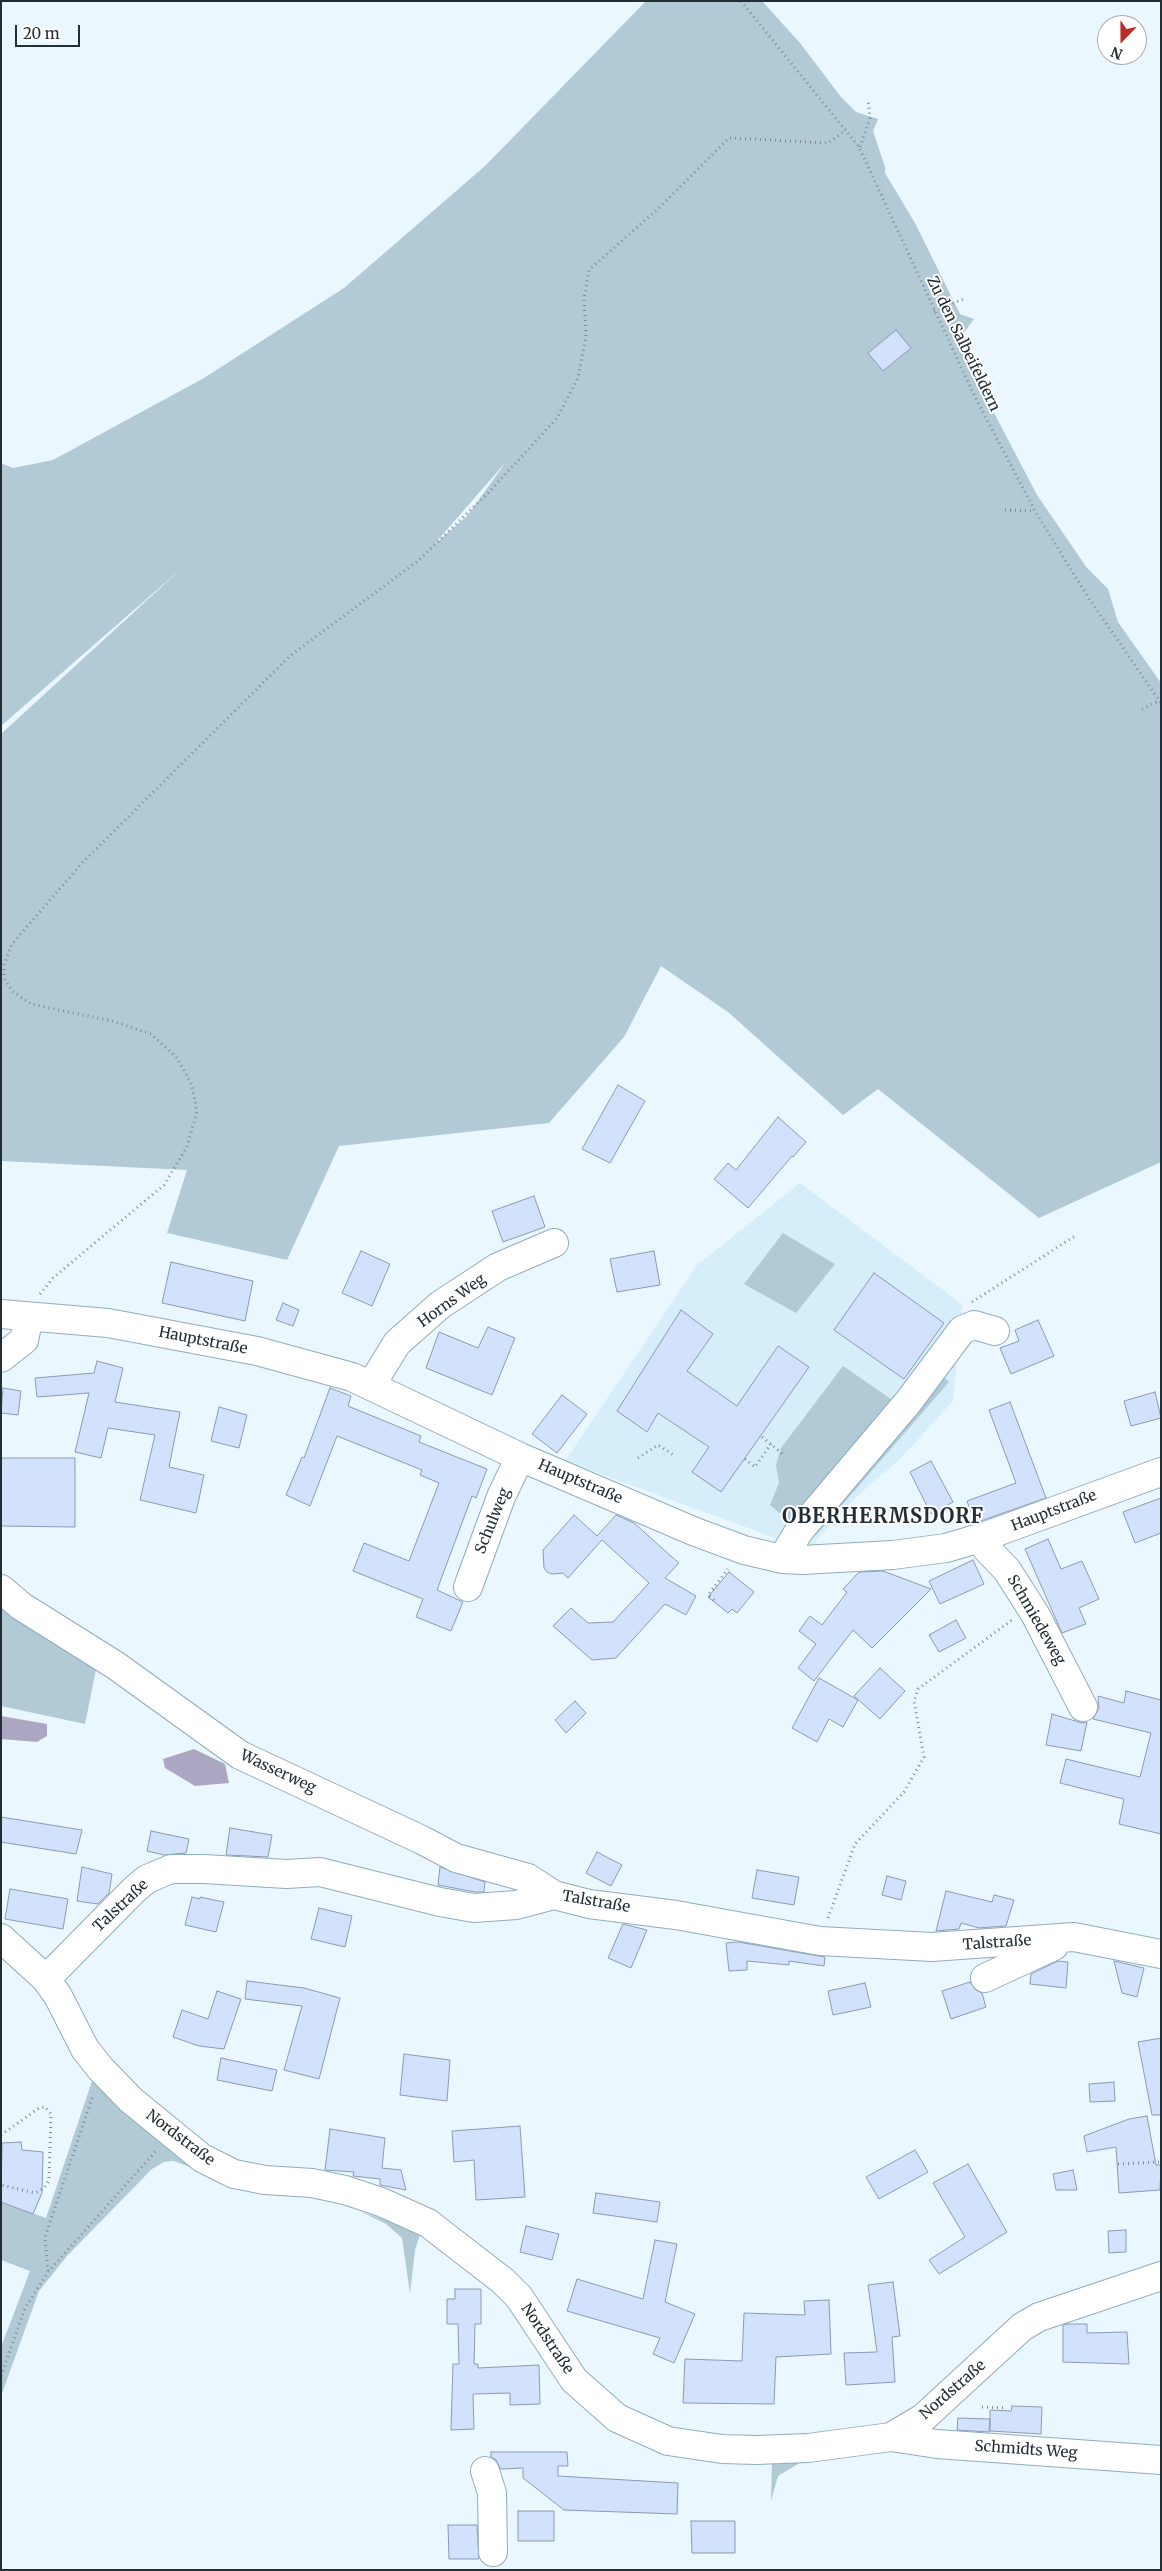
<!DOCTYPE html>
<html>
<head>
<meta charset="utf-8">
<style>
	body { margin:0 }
	#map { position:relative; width:1162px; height:2571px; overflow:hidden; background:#ebf7fe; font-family:Merriweather,serif }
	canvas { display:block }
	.frame { position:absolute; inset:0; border:2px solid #222e34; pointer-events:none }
	.north { position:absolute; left:1097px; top:15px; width:50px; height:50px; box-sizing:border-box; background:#fff; border:1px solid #a7abae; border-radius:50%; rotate:202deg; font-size:14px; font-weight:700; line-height:20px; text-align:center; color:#222e34 }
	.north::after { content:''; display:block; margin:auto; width:18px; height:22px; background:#bb2c29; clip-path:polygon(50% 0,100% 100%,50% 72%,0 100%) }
	.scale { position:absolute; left:15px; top:25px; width:65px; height:22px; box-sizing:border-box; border:2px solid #222e34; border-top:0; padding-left:6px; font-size:15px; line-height:18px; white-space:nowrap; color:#222e34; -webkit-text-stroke:4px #fff; paint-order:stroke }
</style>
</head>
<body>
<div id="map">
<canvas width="1162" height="2571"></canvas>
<div class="frame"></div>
<div class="north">N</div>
<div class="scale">20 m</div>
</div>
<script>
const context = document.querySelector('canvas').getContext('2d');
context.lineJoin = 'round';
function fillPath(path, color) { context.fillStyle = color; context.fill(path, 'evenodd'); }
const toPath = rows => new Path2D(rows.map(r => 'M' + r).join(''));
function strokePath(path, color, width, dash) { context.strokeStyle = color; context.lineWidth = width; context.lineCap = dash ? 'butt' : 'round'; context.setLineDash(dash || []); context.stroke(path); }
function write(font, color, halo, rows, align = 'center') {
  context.font = font + ' Merriweather,serif'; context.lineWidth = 4; context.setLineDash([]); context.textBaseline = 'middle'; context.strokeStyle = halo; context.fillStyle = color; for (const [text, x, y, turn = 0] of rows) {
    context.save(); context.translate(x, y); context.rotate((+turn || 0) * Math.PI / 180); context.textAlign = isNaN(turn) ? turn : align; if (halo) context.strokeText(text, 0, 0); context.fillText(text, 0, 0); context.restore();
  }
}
const built = toPath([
	[800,1183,962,1304,953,1401,900,1459,855,1498,818,1538,815,1545,781,1540,565,1461,697,1265]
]);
const green = toPath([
	[646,1,762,1,800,43,841,97,856,112,878,119,873,131,885,167,885,173,915,223,960,314,974,319,963,334,969,356,992,409,1037,495,1087,568,1108,589,1118,622,1161,683,1161,1162,1039,1218,878,1089,843,1115,728,1012,661,966,624,1037,549,1123,339,1146,287,1260,167,1233,187,1170,1,1161,1,734,182,568,1,726,1,463,13,468,53,460,204,378,344,288,485,166],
	[506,462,467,516,436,543,436,542],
	[783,1233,835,1264,796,1313,744,1284],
	[843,1366,891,1399,793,1524,770,1505,779,1483,776,1465,781,1448],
	[942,1376,949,1382,816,1535,808,1529],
	[1,1599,97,1665,85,1724,1,1706],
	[93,2078,208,2174,174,2161,164,2162,152,2169,67,2256,39,2291,1,2396,1,2347,30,2271,1,2260,1,2202,46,2218],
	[362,2212,421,2232,415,2250,410,2293,402,2238,386,2224],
	[833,2454,801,2462,778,2476,771,2501,772,2458]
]);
const water = toPath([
	[1,1716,47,1724,47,1736,37,1742,1,1739],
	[194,1749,225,1764,229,1783,195,1786,165,1768,163,1759]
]);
const building = toPath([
	[896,330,911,348,883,371,868,353,896,330],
	[618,1085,645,1101,610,1163,582,1149,618,1085],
	[778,1117,806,1142,793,1157,792,1156,748,1208,714,1179,728,1163,736,1170,778,1117],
	[534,1196,545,1227,503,1242,492,1211,534,1196],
	[361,1251,390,1264,372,1306,342,1293,361,1251],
	[654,1251,660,1285,617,1292,610,1259,654,1251],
	[171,1262,253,1281,245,1321,162,1303,171,1262],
	[874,1273,944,1323,904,1379,834,1330,874,1273],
	[283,1303,299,1310,293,1326,276,1320,283,1303],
	[681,1310,713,1334,687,1371,737,1406,778,1346,809,1367,721,1492,692,1472,709,1447,658,1413,647,1432,617,1411,681,1310],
	[1038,1320,1054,1356,1011,1374,1000,1348,1019,1341,1015,1330,1038,1320],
	[488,1327,515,1338,492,1395,426,1368,439,1332,478,1348,488,1327],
	[97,1361,123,1368,115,1402,180,1412,169,1467,204,1475,196,1513,140,1500,155,1435,108,1428,101,1458,75,1452,89,1393,37,1397,35,1378,94,1373,97,1361],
	[3,1388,21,1391,18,1415,1,1413,3,1388],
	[330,1388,351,1396,348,1406,421,1436,419,1442,487,1469,476,1498,472,1496,437,1590,463,1602,451,1631,416,1617,423,1599,353,1571,364,1543,409,1561,439,1483,420,1475,422,1470,337,1436,310,1506,286,1495,302,1457,304,1458,330,1388],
	[1155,1392,1161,1418,1131,1426,1124,1401,1155,1392],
	[562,1395,587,1414,557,1453,532,1434,562,1395],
	[1010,1402,1046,1498,975,1523,967,1501,1016,1483,989,1410,1010,1402],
	[219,1407,247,1415,239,1448,211,1441,219,1407],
	[1,1458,75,1458,75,1527,1,1526,1,1458],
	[931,1461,953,1502,931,1514,910,1472,931,1461],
	[1161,1498,1161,1533,1135,1543,1123,1512,1161,1498],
	[574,1515,597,1536,616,1515,634,1523,672,1557,679,1563,665,1578,696,1596,686,1615,665,1604,616,1658,592,1660,553,1626,571,1608,588,1623,613,1622,649,1583,602,1540,568,1578,563,1573,552,1574,547,1572,544,1568,543,1550,574,1515],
	[1048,1539,1061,1569,1082,1561,1099,1599,1079,1608,1086,1624,1062,1633,1025,1549,1048,1539],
	[973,1560,984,1584,940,1604,929,1581,973,1560],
	[883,1571,931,1589,872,1648,853,1630,814,1681,798,1668,816,1644,799,1631,810,1616,822,1625,847,1592,843,1589,859,1572,883,1571],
	[729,1572,754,1592,737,1613,732,1609,728,1613,708,1597,729,1572],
	[956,1620,966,1638,939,1652,929,1635,956,1620],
	[880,1668,905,1691,880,1719,854,1696,880,1668],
	[819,1678,858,1700,843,1727,829,1719,817,1742,792,1728,819,1678],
	[1126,1691,1161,1700,1161,1834,1119,1824,1124,1799,1060,1783,1066,1759,1140,1777,1151,1733,1093,1719,1099,1708,1098,1696,1124,1703,1126,1691],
	[575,1701,586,1713,566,1733,555,1720,575,1701],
	[1052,1714,1082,1723,1087,1722,1081,1751,1046,1745,1052,1714],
	[1,1817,82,1830,76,1854,1,1842,1,1817],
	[230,1828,272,1835,268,1857,226,1855,230,1828],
	[151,1831,189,1839,186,1853,164,1855,147,1851,151,1831],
	[597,1852,622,1865,611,1886,586,1873,597,1852],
	[82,1867,112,1874,109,1893,98,1904,77,1901,82,1867],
	[440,1867,485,1882,484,1892,475,1892,438,1885,440,1867],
	[757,1870,799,1877,794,1905,752,1898,757,1870],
	[887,1876,906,1881,901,1900,882,1895,887,1876],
	[10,1889,68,1899,63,1929,5,1919,10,1889],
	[946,1891,992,1902,994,1895,1014,1900,1006,1926,979,1928,961,1923,959,1929,936,1931,946,1891],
	[192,1897,200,1899,200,1897,224,1902,216,1932,185,1925,192,1897],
	[319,1908,352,1916,345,1947,311,1939,319,1908],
	[623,1924,647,1930,631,1968,608,1958,623,1924],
	[738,1942,825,1957,824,1966,789,1961,789,1965,747,1961,747,1970,729,1971,726,1943,738,1942],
	[1058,1961,1068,1962,1066,1988,1030,1984,1031,1974,1058,1961],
	[1114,1961,1144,1968,1137,1997,1122,1993,1114,1961],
	[247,1981,304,1988,340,1998,319,2079,284,2070,302,2006,245,1999,247,1981],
	[970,1982,976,1990,982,1993,986,2007,951,2019,942,1991,970,1982],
	[865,1983,871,2007,833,2015,828,1991,865,1983],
	[217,1991,241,1999,224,2049,199,2046,173,2037,182,2010,208,2019,217,1991],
	[1161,2038,1161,2115,1152,2115,1138,2042,1161,2038],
	[404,2054,450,2060,447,2101,400,2095,404,2054],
	[221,2058,277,2070,272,2091,217,2080,221,2058],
	[1114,2082,1115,2101,1090,2102,1089,2084,1114,2082],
	[1147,2116,1156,2165,1161,2165,1160,2190,1119,2193,1116,2147,1087,2152,1084,2136,1129,2119,1147,2116],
	[520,2126,525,2197,476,2200,474,2160,454,2162,452,2131,520,2126],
	[330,2129,385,2138,382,2168,401,2170,406,2190,380,2185,380,2179,353,2176,354,2172,325,2170,330,2129],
	[21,2142,22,2150,43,2152,42,2193,33,2214,1,2202,2,2143,21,2142],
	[915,2150,928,2172,879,2199,866,2177,915,2150],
	[968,2164,1007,2232,939,2274,929,2260,965,2237,933,2183,968,2164],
	[1073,2170,1077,2190,1056,2190,1053,2174,1073,2170],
	[596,2193,660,2202,657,2222,593,2213,596,2193],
	[526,2226,559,2234,552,2260,520,2252,526,2226],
	[1126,2230,1126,2252,1109,2253,1108,2231,1126,2230],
	[655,2240,677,2244,665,2302,695,2314,674,2363,653,2354,660,2338,567,2311,577,2279,643,2299,655,2240],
	[893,2282,900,2336,892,2337,895,2382,846,2385,844,2353,877,2352,868,2285,893,2282],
	[455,2289,481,2289,481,2324,475,2324,474,2364,478,2364,478,2368,539,2365,540,2404,510,2405,510,2393,473,2394,474,2429,451,2430,453,2364,459,2364,458,2324,447,2324,447,2299,455,2299,455,2289],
	[829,2300,831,2354,776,2357,774,2404,683,2403,685,2359,742,2361,744,2313,805,2315,804,2301,829,2300],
	[1068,2324,1087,2324,1087,2333,1127,2332,1129,2364,1063,2362,1063,2325,1068,2324],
	[1012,2406,1042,2407,1041,2434,990,2431,990,2410,1011,2411,1012,2406],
	[958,2418,990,2419,989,2432,957,2430,958,2418],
	[491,2452,567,2452,568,2466,558,2466,558,2476,678,2483,677,2514,564,2510,523,2478,523,2468,501,2469,496,2460,491,2457,491,2452],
	[518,2511,554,2511,554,2541,518,2541,518,2511],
	[691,2521,735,2521,735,2553,692,2553,691,2521],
	[448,2525,477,2525,479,2559,449,2559,448,2525]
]);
const path = toPath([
	[741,1,859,147,975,397,1035,511,1088,597,1161,703],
	[860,147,870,118,868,99],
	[934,311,966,298],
	[1005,510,1035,511],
	[1142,709,1159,701],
	[40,1294,53,1278,164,1185,187,1147,197,1111,192,1085,177,1058,151,1034,112,1021,31,1004,12,991,4,978,4,965,12,944,83,862,291,655,418,561,488,493,557,418,578,378,586,337,584,299,589,270,661,206,729,138,828,143,846,130],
	[972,1302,1075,1236],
	[762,1437,784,1455],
	[638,1458,658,1445,675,1456],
	[745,1459,755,1467,771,1444],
	[714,1600,708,1595,728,1569],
	[828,1918,855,1844,904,1792,924,1757,914,1701,918,1689,1012,1620],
	[1,2135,39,2108,45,2107,51,2114,49,2180,44,2188,35,2193,1,2185],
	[1118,2164,1161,2162],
	[48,2271,45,2237,93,2095],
	[1,2376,25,2308,48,2272,156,2151],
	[982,2407,1007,2408]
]);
const minor = toPath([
	[1,1314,108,1323,257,1351,352,1377,520,1457,693,1531,744,1550,782,1559,802,1560,893,1555,946,1548,983,1537,1161,1472],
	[1,1358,24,1340,29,1317],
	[372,1384,397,1343,440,1305,498,1267,554,1243],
	[983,1537,986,1548,1007,1570,1035,1614,1083,1707],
	[782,1559,799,1531,909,1401,962,1330,974,1325,995,1331],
	[468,1587,501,1497,520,1457],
	[1,1589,21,1606,115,1665,240,1755,422,1840,456,1858,528,1878,554,1895],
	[1,1938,46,1979,58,1996,85,2049,100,2068,131,2100,202,2158,234,2174,265,2180,312,2183,345,2190,381,2202,428,2223,503,2281,519,2297,574,2380,617,2418,668,2441,722,2449,756,2450,808,2448,891,2437,923,2418,1022,2327,1039,2317,1161,2276],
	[985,1978,1054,1946],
	[46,1979,135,1889,147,1879,171,1869,204,1869,286,1874,320,1872,440,1902,474,1908,516,1905,554,1895,589,1904,676,1915,820,1941,932,1947,1074,1937,1161,1954],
	[891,2437,937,2444,1161,2460],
	[485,2471,492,2493,493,2552]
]);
const streetNames = [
	["Zu den Salbeifeldern",963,344,64],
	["Horns Weg",452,1301,-36],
	["Hauptstraße",203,1341,11],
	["Hauptstraße",580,1482,23],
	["Hauptstraße",1054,1511,-21],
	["Schulweg",493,1521,-68],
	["Schmiedeweg",1036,1620,60],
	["Wasserweg",278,1772,25],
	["Talstraße",596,1902,10],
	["Talstraße",121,1906,-43],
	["Talstraße",997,1943,-4],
	["Nordstraße",180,2138,37],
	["Nordstraße",547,2339,56],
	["Nordstraße",953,2390,-41],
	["Schmidts Weg",1026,2450,4]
];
const districtNames = [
	["OBERHERMSDORF",883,1517]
];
fillPath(built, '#d6eefa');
fillPath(green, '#b2c9d6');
fillPath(water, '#aba6c2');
fillPath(building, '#d2e1fc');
strokePath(building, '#8c99b2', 1);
strokePath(minor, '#8fadbd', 30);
strokePath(path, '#7f8b92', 3, [1, 4]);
strokePath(minor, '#fff', 28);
write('15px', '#222e34', '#fff', streetNames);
context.letterSpacing = '1px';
write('bold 20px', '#222e34', '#fff', districtNames);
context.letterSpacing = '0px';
</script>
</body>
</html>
